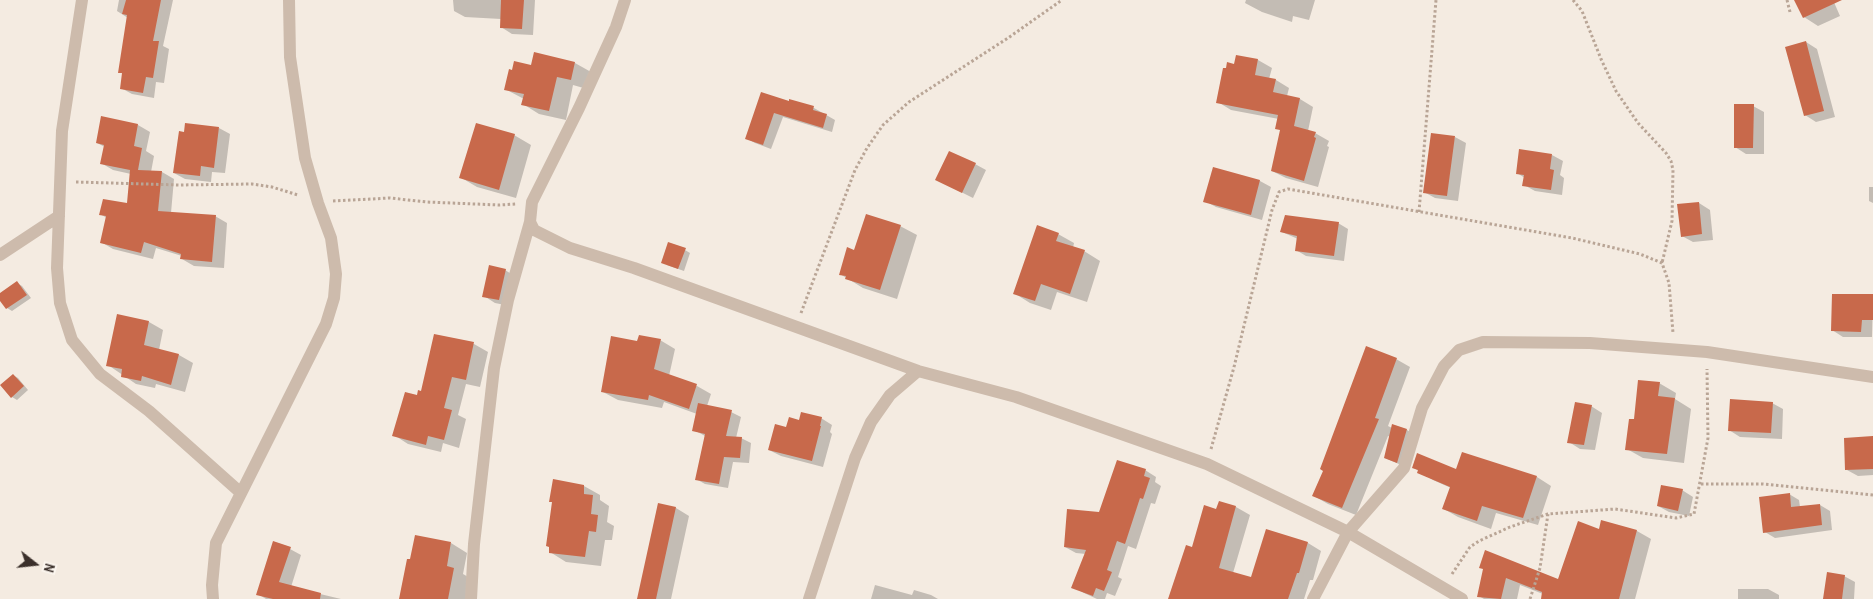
<!DOCTYPE html>
<html>
<head>
<meta charset="utf-8">
<style>
	body { margin:0 }
	#map { position:relative; width:1873px; height:599px; overflow:hidden; background:#f4ebe1; font-family:"Archivo Narrow",sans-serif }
	canvas { display:block }
	.north { position:absolute; left:10px; top:539px; width:50px; height:50px; -webkit-text-stroke:4px #fbf5ee; paint-order:stroke; rotate:106deg; font-size:14px; font-weight:700; line-height:20px; text-align:center; color:#3b302b }
	.north::after { content:''; display:block; margin:auto; width:18px; height:22px; background:#3b302b; clip-path:polygon(50% 0,100% 100%,50% 72%,0 100%) }
</style>
</head>
<body>
<div id="map">
<canvas width="1873" height="599"></canvas>
<div class="north">N</div>
</div>
<script>
const context = document.querySelector('canvas').getContext('2d');
context.lineJoin = 'round';
function fillPath(path, color) { context.fillStyle = color; context.fill(path, 'evenodd'); }
const toPath = rows => new Path2D(rows.map(r => 'M' + r).join(''));
function strokePath(path, color, width, dash) { context.strokeStyle = color; context.lineWidth = width; context.lineCap = dash ? 'butt' : 'round'; context.setLineDash(dash || []); context.stroke(path); }
const shadow = toPath([
	[119,0,173,0,163,46,169,49,164,83,156,82,154,98,132,94,121,88,123,74,120,72,128,18,117,11],
	[453,0,535,0,533,35,512,34,501,27,501,19,465,17,454,11],
	[1246,0,1315,0,1309,20,1293,16,1292,22,1262,12,1245,3],
	[1796,0,1833,0,1840,16,1818,26,1804,17],
	[1806,42,1817,49,1835,117,1816,122,1805,115],
	[1237,56,1258,60,1272,68,1269,79,1276,80,1289,88,1287,96,1300,99,1313,107,1308,131,1315,133,1329,141,1327,146,1329,147,1318,187,1286,178,1272,171,1281,130,1279,119,1231,110,1218,102,1235,65],
	[575,63,591,72,587,89,573,85,566,120,539,114,523,104,524,99,505,89,513,71,532,66],
	[762,93,789,103,790,101,814,108,835,120,832,132,783,117,771,149,755,143,746,138],
	[1753,106,1764,112,1764,154,1746,154,1735,147],
	[102,118,138,125,150,132,146,151,154,156,151,172,162,172,174,179,171,213,215,216,227,223,224,268,194,266,182,259,182,256,156,248,153,259,113,249,101,242,107,218,100,214,128,205,131,174,113,170,101,163,105,147,97,143],
	[219,128,230,134,225,173,212,172,211,182,185,179,174,173],
	[514,135,531,145,516,198,477,187,460,177],
	[1455,137,1466,143,1458,201,1435,198,1424,192],
	[1552,155,1563,161,1560,175,1564,178,1562,195,1535,191,1524,185,1525,178,1517,173],
	[975,164,986,170,973,198,937,180],
	[1214,168,1260,181,1271,187,1262,220,1216,207,1205,201],
	[1869,187,1873,187,1873,203,1869,201],
	[1699,203,1710,210,1713,240,1693,242,1682,236],
	[1338,223,1348,229,1344,261,1306,256,1296,250,1298,239,1282,232],
	[900,226,917,235,897,299,863,288,840,274,855,251],
	[1058,234,1074,243,1073,248,1084,251,1100,261,1087,302,1057,292,1051,310,1030,303,1014,293],
	[685,250,690,253,684,271,667,265],
	[505,270,516,277,510,306,495,303,484,296],
	[17,283,22,286,31,298,12,311,7,308,0,298,0,294],
	[1873,296,1872,337,1843,337,1832,330],
	[118,315,149,322,163,330,159,350,179,355,193,363,185,392,156,384,155,388,136,384,108,365],
	[435,336,474,344,488,352,480,387,466,384,458,415,466,419,459,448,443,443,441,452,408,444,394,435,418,396,422,393],
	[660,340,675,349,669,376,697,386,711,394,707,406,731,412,741,417,736,438,741,438,751,443,749,463,733,462,728,488,705,484,696,479,705,436,694,430,697,414,664,402,662,408,618,400,603,392,638,342],
	[1396,359,1410,367,1388,426,1392,428,1393,425,1407,430,1418,437,1408,468,1385,458,1390,437,1388,436,1356,515,1328,504,1314,496],
	[13,375,18,378,28,390,17,400,12,397],
	[1659,383,1676,393,1675,399,1691,409,1684,463,1643,458,1627,449,1635,421],
	[1772,403,1783,409,1782,439,1740,437,1729,430],
	[1591,406,1602,413,1595,450,1580,449,1569,442],
	[821,418,832,425,830,432,832,434,823,467,781,456,769,450,787,428,800,421],
	[1873,437,1873,475,1858,476,1847,470],
	[1463,453,1537,477,1551,486,1538,525,1496,513,1491,529,1458,517,1444,509,1451,488,1433,480,1414,468,1457,471],
	[1145,470,1156,477,1155,482,1161,486,1155,504,1151,503,1136,549,1128,546,1118,577,1122,579,1115,596,1107,593,1105,599,1097,599,1084,593,1073,587,1086,554,1076,553,1065,547],
	[584,486,600,495,600,500,609,506,607,522,614,526,612,540,605,540,601,566,566,562,550,552,553,503,550,501],
	[1682,490,1693,497,1689,516,1669,512,1658,506],
	[1789,494,1799,500,1800,507,1820,505,1830,511,1832,530,1775,538,1765,532],
	[1220,502,1236,507,1250,515,1233,573,1252,579,1266,531,1308,543,1321,551,1313,580,1310,580,1304,599,1169,599,1193,549,1217,510],
	[658,505,676,508,689,516,671,599,638,599],
	[1602,522,1637,531,1651,539,1635,599,1542,599,1543,594,1520,585,1517,599,1484,599,1479,596,1484,569,1559,580,1600,530],
	[451,543,467,553,463,574,470,578,466,599,403,599],
	[290,549,301,555,291,587,341,599,266,599,258,594],
	[1844,576,1855,582,1854,599,1825,599],
	[875,585,912,595,914,590,931,595,938,599,871,599],
	[1738,589,1768,589,1779,595,1779,599,1738,599]
]);
const building = toPath([
	[126,0,161,0,153,41,159,41,153,78,146,77,143,93,120,89,122,73,118,73,127,15,122,14],
	[501,0,524,0,522,29,500,28],
	[1794,0,1842,0,1803,18],
	[1806,41,1824,111,1804,116,1785,47],
	[534,52,575,62,571,80,557,77,549,111,521,105,524,94,504,90,509,69,512,70,514,61,531,65],
	[1236,55,1258,59,1255,75,1276,79,1273,92,1300,98,1294,126,1316,132,1314,137,1316,138,1304,181,1271,171,1280,130,1275,129,1278,115,1216,103,1223,68,1226,68,1227,62,1234,64],
	[761,92,789,101,789,99,814,106,813,110,827,114,823,128,774,113,763,145,745,139],
	[1734,104,1754,104,1753,148,1734,148],
	[101,116,138,124,134,146,142,148,138,170,162,171,158,211,216,215,212,262,180,259,181,254,144,242,141,253,100,243,106,216,99,215,103,199,127,203,130,170,100,164,104,145,96,143],
	[185,123,219,127,214,168,201,166,200,176,173,173,179,131,184,132],
	[476,123,515,134,499,190,459,178],
	[1431,133,1455,136,1447,196,1423,193],
	[1519,149,1552,154,1550,169,1554,170,1551,190,1522,186,1524,175,1516,174],
	[949,151,976,163,962,193,935,180],
	[1213,167,1260,180,1251,215,1203,202],
	[1699,202,1702,234,1681,237,1677,204],
	[866,214,901,225,880,290,845,279,846,276,839,275,847,247,854,250],
	[1285,215,1339,222,1334,256,1295,251,1297,236,1280,232],
	[1037,225,1059,233,1056,241,1085,250,1070,294,1041,284,1035,301,1013,294],
	[668,242,686,248,678,269,661,263],
	[489,265,506,269,499,300,482,297],
	[17,281,27,295,6,309,0,301,0,293],
	[1832,294,1873,294,1873,320,1862,320,1861,332,1831,331],
	[117,314,149,321,144,345,179,354,171,385,142,376,141,381,121,377,122,369,106,366],
	[434,334,474,342,466,380,452,377,444,408,452,410,444,440,428,436,426,445,392,436,405,392,417,395,418,390,421,391],
	[639,335,661,339,654,369,697,384,689,409,649,395,648,400,601,392,611,336,637,341],
	[1366,346,1397,358,1375,418,1379,419,1342,508,1312,496,1323,471,1320,469],
	[13,374,24,386,11,398,0,385],
	[1638,380,1660,382,1658,396,1675,398,1667,454,1625,450,1629,419,1634,419],
	[1730,399,1773,402,1771,433,1728,431],
	[1575,402,1592,405,1584,445,1567,443],
	[698,403,732,410,726,436,742,437,740,458,724,457,719,484,695,480,705,434,692,431],
	[801,412,822,417,820,426,821,426,812,461,768,450,775,424,786,427,789,417,799,420],
	[1392,424,1407,429,1397,463,1384,458],
	[1873,436,1873,469,1845,470,1844,438],
	[1462,452,1537,476,1523,518,1482,506,1477,521,1442,509,1450,487,1417,473,1418,470,1412,468,1417,453,1456,469],
	[1117,460,1146,469,1144,476,1150,478,1143,499,1140,498,1125,544,1117,541,1107,570,1112,572,1104,591,1096,588,1093,596,1071,588,1086,550,1064,547,1067,509,1099,512],
	[553,479,584,485,584,494,593,495,591,514,598,515,596,532,589,531,585,557,549,553,549,547,546,546,552,502,549,502],
	[1661,485,1683,489,1678,511,1657,506],
	[1790,493,1791,507,1820,504,1822,525,1763,533,1759,497],
	[1219,501,1236,506,1219,568,1251,577,1266,529,1308,542,1299,573,1297,573,1288,599,1168,599,1186,545,1192,547,1204,505,1216,509],
	[658,503,676,507,656,599,637,599],
	[1601,520,1637,530,1619,599,1541,599,1542,592,1506,578,1501,599,1477,597,1483,569,1479,568,1485,550,1558,579,1578,521,1599,529],
	[415,535,451,542,447,566,454,568,448,599,399,599,407,559,410,559],
	[273,541,291,547,279,582,321,593,320,599,273,599,256,595],
	[1827,572,1845,575,1842,599,1823,599]
]);
const path = toPath([
	[1573,0,1582,11,1601,59,1616,91,1638,123,1666,153,1671,161,1673,170,1672,221,1662,263],
	[1787,0,1790,12],
	[76,182,179,185,252,184,272,187,298,195],
	[333,201,390,198,427,202,499,205,516,204],
	[1419,212,1436,0],
	[801,313,855,170,867,148,883,125,909,102,1008,38,1062,0],
	[1211,449,1234,367,1272,210,1279,192,1288,189,1572,238,1640,254,1662,263,1669,283,1673,333],
	[1701,484,1763,484,1873,495],
	[1452,574,1470,547,1479,541,1510,527,1548,514,1615,509,1676,518,1694,514,1708,438,1707,369],
	[1530,599,1540,568,1548,514]
]);
const minor = toPath([
	[82,0,62,131,57,268,60,303,72,340,100,374,149,411,241,493],
	[625,0,616,27,579,108,532,202,530,222,534,230,570,248,634,268,918,371,1016,397,1207,464,1348,532,1462,599],
	[0,255,59,216],
	[213,599,212,585,216,543,326,324,334,298,336,274,331,238,318,203,305,158,290,57,289,0],
	[471,599,474,544,494,368,508,300,530,222],
	[809,599,855,458,871,422,890,395,918,371],
	[1313,599,1348,532,1404,468,1422,408,1444,366,1459,350,1483,342,1590,343,1707,352,1873,377]
]);
fillPath(shadow, '#0003');
fillPath(building, '#c8694b');
strokePath(path, '#b9a596', 3, [2.5, 2.5]);
strokePath(minor, '#cdbbac', 12);
</script>
</body>
</html>
